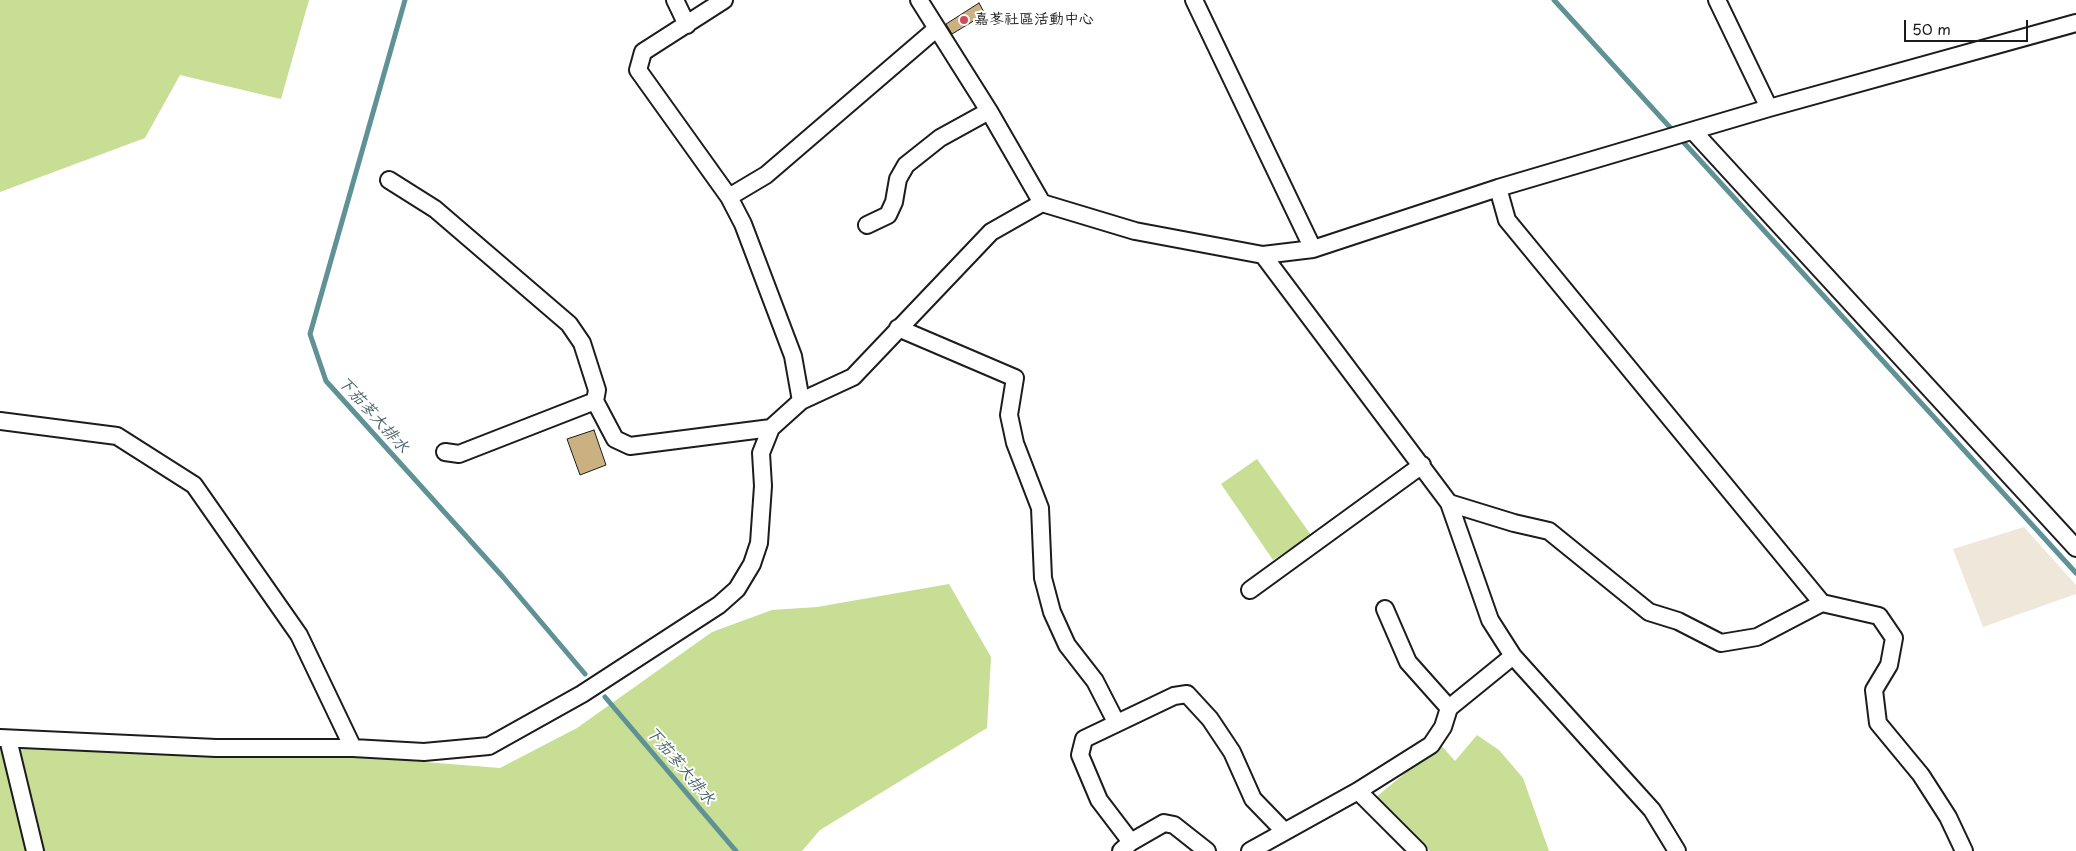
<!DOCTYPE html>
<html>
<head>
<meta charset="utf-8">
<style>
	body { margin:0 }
	#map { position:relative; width:2076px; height:851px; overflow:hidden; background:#fff; font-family:"Playpen Sans",sans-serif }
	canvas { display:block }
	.scale { position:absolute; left:1904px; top:20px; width:124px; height:22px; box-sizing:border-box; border:2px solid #1c1c1c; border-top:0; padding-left:6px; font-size:15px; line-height:18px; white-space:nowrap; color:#1c1c1c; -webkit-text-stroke:4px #fff; paint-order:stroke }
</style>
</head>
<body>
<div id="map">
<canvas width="2076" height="851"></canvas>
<div class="scale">50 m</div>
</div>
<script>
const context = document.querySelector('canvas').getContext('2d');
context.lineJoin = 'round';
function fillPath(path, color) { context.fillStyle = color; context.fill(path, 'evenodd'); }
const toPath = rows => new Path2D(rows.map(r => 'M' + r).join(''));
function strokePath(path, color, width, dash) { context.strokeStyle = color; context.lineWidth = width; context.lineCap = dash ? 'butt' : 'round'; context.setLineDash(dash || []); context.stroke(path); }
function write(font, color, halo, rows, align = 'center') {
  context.font = font + ' "Playpen Sans","LXGW WenKai TC",sans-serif'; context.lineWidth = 4; context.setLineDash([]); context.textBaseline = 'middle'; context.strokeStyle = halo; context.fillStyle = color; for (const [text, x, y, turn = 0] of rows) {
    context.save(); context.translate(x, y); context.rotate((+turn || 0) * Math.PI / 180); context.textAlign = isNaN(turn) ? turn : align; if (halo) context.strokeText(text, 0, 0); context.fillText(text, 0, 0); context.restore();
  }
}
const built = toPath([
	[2024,527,2076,585,2076,594,1983,627,1953,549]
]);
const green = toPath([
	[0,0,309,0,281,99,180,75,145,138,0,192],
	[1257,459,1311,535,1273,560,1221,484],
	[949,584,991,657,987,728,820,830,802,851,0,851,0,728,500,768,577,728,712,632,772,610,817,607],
	[1477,735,1499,750,1523,778,1549,851,1430,851,1375,798,1440,744,1455,761]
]);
const stream = toPath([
	[405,0,310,334,326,381,503,577,585,674],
	[1554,0,2076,573],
	[605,697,736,851]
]);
const building = toPath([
	[979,3,985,14,952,34,946,24,979,3],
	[594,430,606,465,580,475,567,439,594,430]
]);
const minor = toPath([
	[675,0,687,25],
	[724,0,643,52,638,70,729,197,743,224,793,356,801,401],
	[919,0,989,111,1042,203,1135,231,1263,255,1313,249,1498,188,1769,108,2076,23],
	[1194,0,1313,249],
	[1717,0,1769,108],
	[1693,131,2076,548],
	[389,180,435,209,569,324,582,343,597,390,595,401,615,439,630,446,771,428],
	[1498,188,1507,220,1822,603,1879,616,1894,638,1889,665,1874,690,1878,723,1921,775,1948,817,1964,851],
	[729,197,766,175,936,29],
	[867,225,888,215,894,202,898,179,906,165,940,138,989,111],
	[1263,255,1449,503,1490,620,1513,656,1652,810,1677,851],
	[898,328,1015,378,1009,415,1015,443,1040,508,1043,578,1052,612,1067,645,1095,681,1116,722],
	[0,421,117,436,194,485,299,635,353,748],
	[445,452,459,454,595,401],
	[1449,503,1514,523,1549,531,1649,612,1678,621,1721,643,1757,637,1822,603],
	[1250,590,1422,465],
	[1385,609,1408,662,1449,708],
	[0,738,216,748,353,748,424,752,489,746,582,694,719,605,737,589,752,564,759,543,763,486,761,453,771,428,801,401,853,377,991,232,1042,203],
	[8,739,35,851],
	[1358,791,1418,851],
	[1131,842,1099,800,1080,755,1084,739,1174,696,1187,694,1210,719,1232,752,1253,799,1284,831],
	[1121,851,1131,842,1164,823,1174,825,1207,851],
	[1250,851,1358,791,1431,745,1443,727,1449,708,1513,656]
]);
const markers = [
	[964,20,5,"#d1495b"]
];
const poiNames = [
	["嘉苳社區活動中心",974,20]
];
const waterNames = [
	["下茄苳大排水",373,415,48],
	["下茄苳大排水",680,766,50]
];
fillPath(built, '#efe7d9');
fillPath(green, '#c7de94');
strokePath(stream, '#609295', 5);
fillPath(building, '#cbb081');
strokePath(building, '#1c1c1c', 1);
strokePath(minor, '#1c1c1c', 20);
strokePath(minor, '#fff', 16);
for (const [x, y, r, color] of markers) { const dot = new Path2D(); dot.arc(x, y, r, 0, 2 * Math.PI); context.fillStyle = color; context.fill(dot); strokePath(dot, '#fff', 2); }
write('15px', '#1c1c1c', '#fff', poiNames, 'left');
write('italic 16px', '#446162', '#fff', waterNames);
</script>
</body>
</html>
